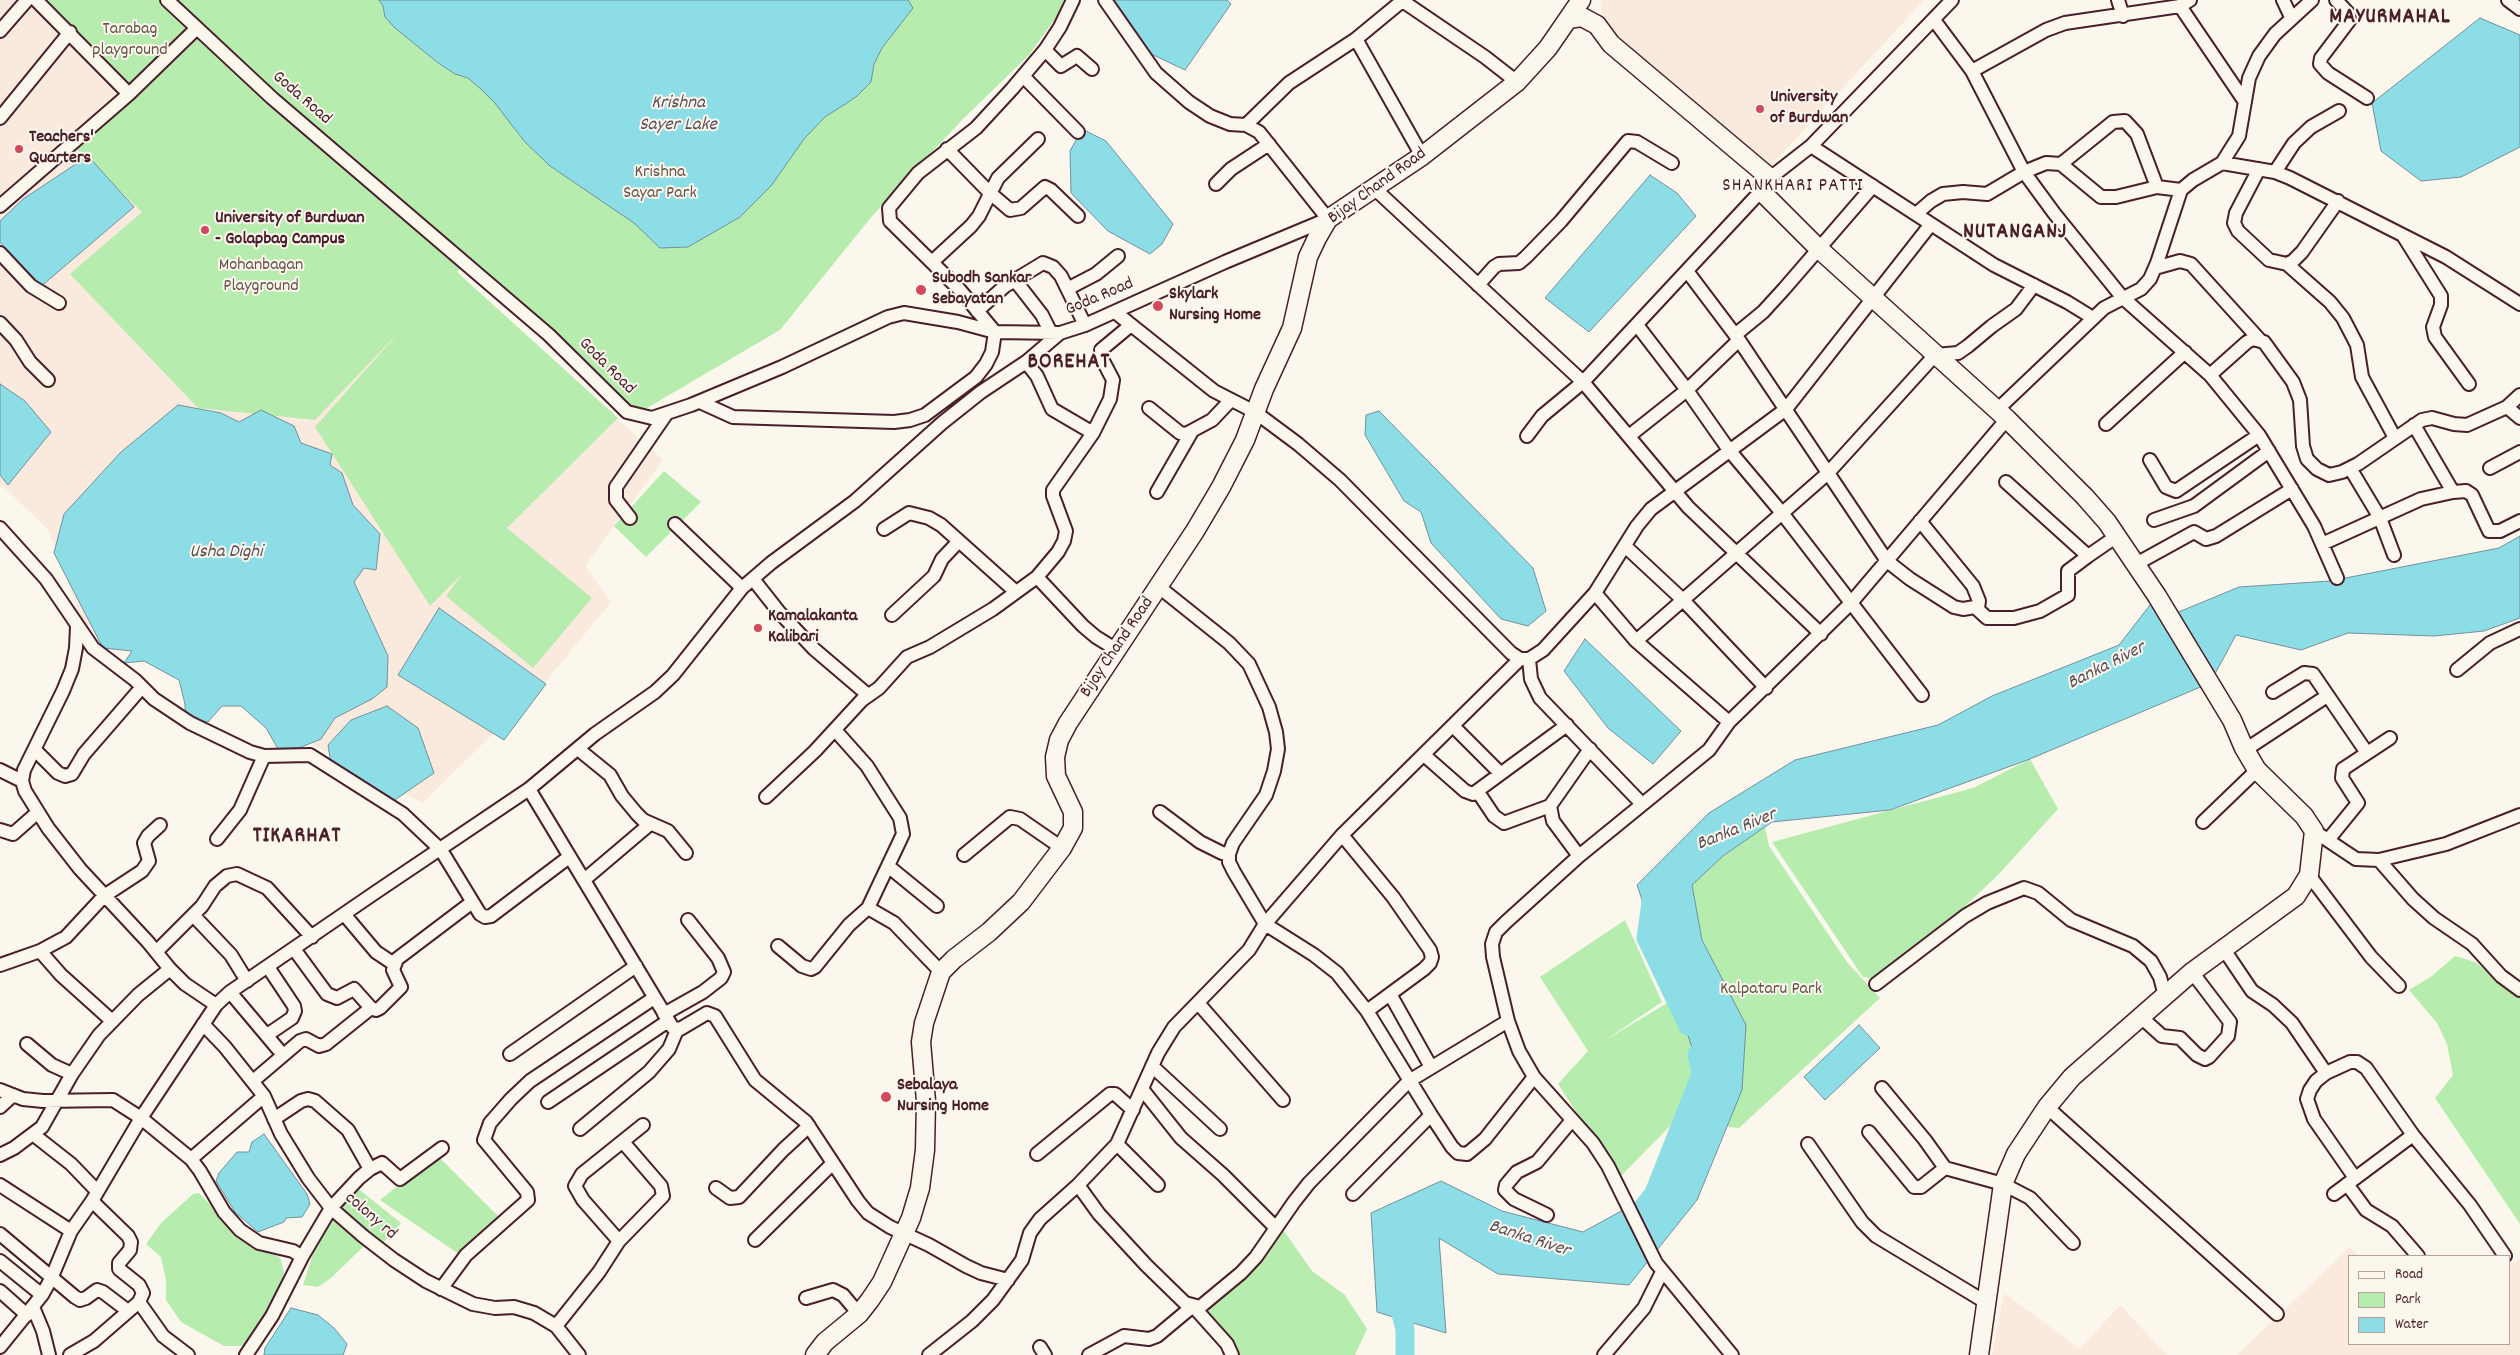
<!DOCTYPE html>
<html>
<head>
<meta charset="utf-8">
<style>
	body { margin:0 }
	#map { position:relative; width:2520px; height:1355px; overflow:hidden; background:#fbf7ec; font-family:Dekko,sans-serif }
	canvas { display:block }
	.legend { position:absolute; left:2348px; top:1255px; width:162px; height:90px; box-sizing:border-box; background:#fbf7ec; border:1px solid #b4a19f; margin:0; padding:6px 9px; list-style:none; font-size:15px; color:#4a1f2b }
	.legend li { display:flex; align-items:center; gap:10px; height:25px }
	.legend b { width:25px; border:1px solid #b4a19f }
</style>
</head>
<body>
<div id="map">
<canvas width="2520" height="1355"></canvas>
<ul class="legend">
<li><b style="height:6px;background:#fbf7ec"></b>Road</li>
<li><b style="height:14px;background:#b6edaf"></b>Park</li>
<li><b style="height:14px;background:#8ddde7"></b>Water</li>
</ul>
</div>
<script>
const context = document.querySelector('canvas').getContext('2d');
context.lineJoin = 'round';
function fillPath(path, color) { context.fillStyle = color; context.fill(path, 'evenodd'); }
const toPath = rows => new Path2D(rows.map(r => 'M' + r).join(''));
function strokePath(path, color, width, dash) { context.strokeStyle = color; context.lineWidth = width; context.lineCap = dash ? 'butt' : 'round'; context.setLineDash(dash || []); context.stroke(path); }
function write(font, color, halo, rows, align = 'center') {
  context.font = font + ' Dekko,sans-serif'; context.lineWidth = 4; context.setLineDash([]); context.textBaseline = 'middle'; context.strokeStyle = halo; context.fillStyle = color; for (const [text, x, y, turn = 0] of rows) {
    context.save(); context.translate(x, y); context.rotate((+turn || 0) * Math.PI / 180); context.textAlign = isNaN(turn) ? turn : align; if (halo) context.strokeText(text, 0, 0); context.fillText(text, 0, 0); context.restore();
  }
}
const built = toPath([
	[0,0,155,0,663,460,585,566,611,602,547,680,423,803,82,622,49,531,0,483],
	[1600,0,1924,0,1768,169,1626,50,1603,24],
	[2350,1247,2358,1256,2349,1256,2349,1344,2509,1344,2509,1266,2520,1259,2520,1355,2237,1355],
	[2004,1293,2080,1349,2120,1305,2167,1355,1992,1355]
]);
const green = toPath([
	[30,0,165,0,200,33,148,83,198,39,460,269,457,272,618,418,507,528,592,598,533,668,446,596,462,574,430,606,315,427,401,330,315,420,198,408,70,274,142,212,76,148,130,99],
	[169,0,1063,0,1060,12,1029,55,963,119,873,215,780,330,635,415],
	[664,471,701,502,646,557,614,526],
	[2030,759,2058,809,1998,875,1886,981,1863,977,1772,842,1973,788],
	[1765,827,1769,846,1824,928,1847,962,1880,998,1739,1128,1675,1121,1619,1178,1558,1084,1588,1051,1540,977,1625,920,1662,1002,1604,1041,1692,988,1679,896,1701,871],
	[2455,956,2475,962,2520,997,2520,1224,2435,1098,2453,1075,2447,1044,2437,1023,2409,990,2432,976],
	[437,1155,509,1227,466,1259,380,1200],
	[353,1187,361,1191,401,1223,381,1245,334,1208],
	[199,1193,250,1246,280,1257,284,1273,277,1297,246,1346,224,1346,181,1322,166,1300,166,1280,161,1257,146,1244,161,1223,193,1194],
	[333,1221,341,1225,365,1245,331,1278,318,1287,303,1285,313,1254],
	[1282,1228,1312,1271,1345,1295,1367,1329,1355,1355,1239,1355,1204,1309]
]);
const water = toPath([
	[379,0,908,0,913,8,882,48,874,64,871,82,856,97,825,117,804,139,771,186,740,217,688,247,660,248,634,223,550,166,525,142,494,102,482,90,468,78,455,74,437,62,395,28,385,17,383,6,379,0],
	[1103,0,1227,0,1231,4,1185,70,1147,52,1103,0],
	[2480,18,2520,35,2520,147,2461,177,2421,181,2381,151,2372,103,2480,18],
	[1082,129,1106,141,1173,224,1162,244,1150,254,1108,231,1071,193,1070,151,1082,129],
	[88,156,134,207,38,289,0,242,0,221,23,199,88,156],
	[1650,175,1677,193,1696,216,1589,332,1545,298,1650,175],
	[0,384,25,401,51,432,8,485,0,475,0,384],
	[178,405,221,413,239,422,261,410,294,426,301,443,332,454,330,465,342,473,353,505,380,534,376,570,364,568,354,582,388,656,387,687,372,699,335,718,321,739,299,748,278,749,266,728,241,706,222,706,208,722,193,719,185,713,185,704,179,680,144,661,124,663,132,651,103,648,54,553,64,514,121,452,178,405],
	[1379,411,1533,568,1546,611,1528,626,1501,619,1431,543,1421,512,1404,501,1365,435,1366,415,1379,411],
	[2520,536,2520,618,2484,631,2434,636,2348,633,2301,650,2236,635,2210,683,2030,759,1890,810,1772,822,1723,856,1692,885,1702,940,1746,1025,1742,1090,1697,1200,1629,1285,1498,1274,1439,1238,1446,1333,1377,1312,1371,1213,1441,1181,1502,1211,1583,1232,1654,1193,1701,1074,1637,885,1709,813,1795,760,1938,725,1992,696,2119,645,2157,596,2169,616,2239,587,2330,581,2499,548,2520,536],
	[439,608,546,684,504,740,398,675,439,608],
	[1585,639,1681,731,1653,764,1608,728,1564,671,1585,639],
	[387,706,418,728,434,773,389,804,331,764,328,745,351,720,387,706],
	[1859,1025,1880,1048,1825,1100,1804,1077,1859,1025],
	[264,1134,307,1194,310,1204,302,1217,286,1218,284,1222,258,1232,235,1212,216,1181,219,1173,237,1152,249,1152,252,1142,264,1134],
	[291,1308,318,1315,334,1328,347,1344,343,1355,264,1355,265,1348,291,1308]
]);
const river = toPath([
	[1652,895,1646,938,1688,1026],
	[1641,1210,1654,1193,1701,1074,1697,1054],
	[1396,1295,1405,1329,1405,1355]
]);
const street = toPath([
	[36,0,129,94],
	[167,0,272,98,549,335,627,412,652,418,691,405,782,367,888,317,904,313,958,322,995,332,1060,333,1085,325,1225,262,1328,219,1259,132,1246,125,1230,124,1210,116,1189,102,1156,73,1105,0],
	[1401,0,1485,57,1517,82],
	[2118,0,2123,16],
	[2283,0,2291,17],
	[2336,0,2349,14,2349,21,2321,58,2320,64,2328,73,2367,98],
	[2508,0,2520,9],
	[2180,6,2245,102],
	[1934,20,1972,71,2024,172,2054,213,2122,297,2210,375,2259,435,2314,526,2337,578],
	[0,31,27,0],
	[1356,39,1422,156],
	[1045,50,1061,66,1077,56,1092,69],
	[1972,71,2046,30,2065,23,2180,6,2190,0],
	[1023,76,1078,132],
	[0,118,70,32],
	[1246,125,1289,83,1356,39,1402,1],
	[1811,146,1994,265,2067,302,2093,318],
	[947,149,989,192,1010,210,1021,208,1045,187,1051,190,1078,216],
	[2222,163,2239,136,2249,78,2259,56,2275,34,2312,0],
	[2061,164,2113,122,2125,121,2137,134,2157,187],
	[2259,169,2236,213,2234,223,2238,231,2269,260,2287,264,2293,261,2302,252,2338,201],
	[2275,172,2294,143,2311,127,2339,111],
	[1770,178,1811,146,1952,0],
	[1216,184,1231,169,1269,144],
	[1375,189,1583,382,1688,507,1821,634],
	[0,206,129,94,197,28],
	[1916,214,1931,201,1943,194,1963,192,1987,194,2024,172,2046,163,2061,164,2101,197,2116,197,2157,187,2181,190],
	[2404,237,2441,296,2441,305,2433,327,2435,337,2469,384],
	[0,253,31,286,59,303],
	[932,262,971,226,979,216,998,178,1038,139],
	[2287,264,2330,302,2343,318,2357,345,2362,377,2395,438],
	[2155,268,2180,261,2191,264,2259,339],
	[1687,271,1739,340,1887,561,1910,579,1954,607,1963,609,1975,607,1987,618,2014,618,2040,611,2068,595,2068,571,2088,556],
	[1014,279,1042,315,1051,333],
	[1478,285,1494,267,1499,264,1519,263,1526,257,1561,221,1628,141,1637,142,1672,163],
	[1069,288,1096,274,1118,256],
	[977,311,1005,286,1043,263,1053,267,1061,276,1085,325],
	[1115,312,1214,391,1255,412,1298,444,1340,480,1511,653,1520,659,1529,659,1543,650,1595,593,1637,526,1651,509,1786,409,1931,224],
	[0,323,16,340,30,362,48,380],
	[1637,325,1687,390,1729,450,1782,513,1922,695],
	[1735,335,1763,312,1784,289,1873,186],
	[1026,362,1037,376,1052,409,1093,433],
	[2210,375,2247,342,2253,339,2264,342,2293,382,2300,400,2303,446,2307,459,2317,469,2329,475,2342,472,2358,464,2422,420,2432,418,2454,424,2467,425,2507,407,2520,395],
	[700,402,733,417,894,422,910,420,925,415,976,377,986,364,992,352,995,332,959,289,890,221,889,208,918,173,976,128,1012,89,1045,50,1060,27,1073,0],
	[2507,407,2520,418],
	[1149,408,1180,433,1186,434,1212,420,1230,401],
	[1997,410,2104,308,2141,289,2150,279,2157,263,2181,190,2193,180,2222,163,2275,172,2290,178,2446,257,2520,304],
	[2106,424,2185,352],
	[2414,425,2453,492],
	[1527,436,1542,416,1583,382,1761,191],
	[1629,436,1687,390,1739,340],
	[2150,460,2166,487,2176,491,2259,435],
	[2350,468,2380,518,2394,555],
	[2490,468,2520,452],
	[2006,482,2088,556,2117,536],
	[1157,492,1191,433],
	[630,518,616,500,616,487,667,413],
	[2154,520,2194,506,2269,451],
	[1920,521,1973,586,1979,601,1978,608],
	[675,524,742,588],
	[0,528,46,579,93,648,135,680,154,699,190,723,250,752,264,756,310,755,403,814,441,850,480,914,485,917,491,916,569,857],
	[884,529,909,513,929,518,941,525,1016,592],
	[2322,544,2421,499,2453,492,2466,491,2472,495,2489,531,2500,531,2520,521],
	[1625,546,1683,600,1766,688],
	[2136,564,2194,532,2206,539,2216,536,2292,489],
	[1037,577,1083,626,1096,637,1117,650],
	[753,579,779,612,814,649,868,695],
	[1159,587,1229,643,1249,664,1269,707,1276,732,1278,749,1274,771,1266,795,1233,843,1229,854,1229,862,1234,872,1265,924,1314,955,1337,973,1367,1011,1431,1115,1452,1147,1458,1153,1467,1154,1485,1139,1534,1077],
	[1595,593,1636,641,1729,722],
	[892,615,934,576,942,559,959,541],
	[77,626,76,648,72,669,63,691,24,770,22,781,25,791,48,828,80,869,148,942,170,969,185,984,216,1005],
	[1636,641,1828,473,1935,355,1958,353,1968,346,1992,326,2016,309,2034,285],
	[1529,659,1531,679,1540,698,1642,804],
	[2457,670,2490,643,2520,629],
	[2273,692,2304,673,2313,674,2367,753],
	[1453,726,1500,773],
	[578,749,610,775,622,796,637,814,643,820,668,831,686,853],
	[35,750,58,773,65,776,72,774,84,754,142,687],
	[2245,750,2327,696],
	[1424,755,1465,791,1473,794,1567,725],
	[0,770,22,781],
	[529,789,673,1028,680,1029,707,1013,715,1016,755,1080,806,1122,858,1201,868,1213,890,1227,929,1245,966,1266,981,1273,1008,1280],
	[1478,792,1494,816,1504,823,1550,806],
	[766,797,815,751,862,700,879,688,907,657,930,647,993,609,1037,577,1058,552,1064,541,1066,531,1053,496,1053,490,1093,433,1110,399,1113,380,1102,359,1101,350,1131,325],
	[1160,812,1200,842,1222,853,1229,854],
	[2203,822,2257,770],
	[0,830,13,834,38,812],
	[2314,831,2356,859,2379,860,2446,844,2520,815],
	[1342,835,1393,897,1430,950,1432,957,1430,963,1424,969,1367,1011],
	[217,839,240,810,264,756],
	[2328,840,2358,803,2342,778,2343,769,2390,738],
	[964,855,1010,817,1020,819,1062,848],
	[1579,856,1553,821,1550,806,1590,749],
	[2379,860,2413,899,2434,918,2472,944,2501,976,2520,990],
	[888,866,937,906],
	[2309,875,2371,957,2399,986],
	[584,880,650,824],
	[868,908,894,923,941,972],
	[344,914,376,952,394,964],
	[193,915,231,955,247,981],
	[778,946,802,966,811,969,815,967,849,925,868,908,903,834,900,818,867,766,835,730],
	[2223,948,2252,991,2273,1005,2292,1023,2326,1073],
	[294,949,327,994,337,998,354,989,371,1008,376,1010,380,1008,401,987,393,970,397,959,471,903],
	[40,951,61,975,111,1020],
	[156,952,202,906,215,886,227,876,237,874,267,888,312,937],
	[0,965,40,951,66,937,104,896,142,871,149,861,144,843,148,836,160,825],
	[1876,984,1965,916,1987,903,2024,888,2038,893,2071,920,2133,946,2151,961,2160,977,2165,996],
	[230,992,283,1055],
	[1390,994,1431,1067],
	[1198,1003,1283,1100],
	[664,1014,703,992,721,978,724,972,718,958,688,920],
	[2141,1017,2162,1036,2180,1038,2197,1055,2205,1059,2209,1057,2228,1036,2230,1022,2192,972],
	[203,1024,225,1047,264,1096,281,1134,308,1178,331,1208,363,1236,394,1260,426,1281,473,1304,495,1308,514,1307,534,1313,556,1326,579,1355],
	[267,1035,292,1018,295,1011,294,1006,268,967],
	[27,1044,52,1065,72,1074],
	[510,1054,636,966],
	[1152,1066,1220,1129],
	[253,1081,300,1041,306,1039,319,1046,326,1044,371,1008],
	[1882,1088,1925,1140,1945,1168],
	[1142,1089,1181,1138,1223,1175,1276,1228],
	[0,1090,23,1099,43,1101,113,1100,141,1118,191,1159,200,1171,224,1212,240,1230,259,1243,293,1251,302,1257],
	[548,1102,668,1021],
	[0,1107,13,1095],
	[2047,1107,2277,1314],
	[274,1119,301,1101,308,1099,315,1101,348,1130,370,1169],
	[580,1129,649,1072,669,1049,677,1030],
	[1869,1132,1914,1187,1921,1187,1945,1168,2003,1184,2030,1198,2073,1243],
	[34,1135,71,1164,97,1191],
	[1117,1144,1158,1185],
	[1808,1144,1862,1222,1876,1236,1987,1303],
	[1037,1154,1110,1094,1115,1094,1133,1110],
	[0,1155,14,1148,42,1127,72,1074,99,1035,138,995,170,969],
	[191,1159,264,1096],
	[2355,1178,2314,1119,2307,1099,2310,1090,2316,1081,2326,1073,2350,1062,2357,1062,2366,1068,2413,1135,2470,1205,2505,1256],
	[2347,1184,2366,1210,2392,1226,2418,1256],
	[0,1185,71,1231],
	[1078,1185,1099,1214,1146,1265,1185,1303,1200,1307,1241,1273,1256,1257,1294,1202,1309,1183,1409,1081,1508,1021],
	[716,1188,730,1198,739,1197,783,1150,809,1126],
	[1353,1194,1431,1115],
	[2334,1194,2413,1135],
	[1547,1215,1514,1199,1505,1190,1506,1185,1517,1172,1537,1162,1572,1120],
	[0,1234,75,1297,80,1300,86,1298,97,1290,103,1292,128,1311],
	[755,1240,833,1163],
	[619,1241,583,1200,575,1186,582,1174,643,1125],
	[0,1261,42,1295],
	[441,1289,466,1255,528,1200,527,1192,484,1140,490,1123,511,1099,530,1081,654,998],
	[0,1291,27,1315],
	[806,1298,833,1290,843,1295,859,1314],
	[139,1302,163,1336,188,1355],
	[33,1307,43,1331,49,1355],
	[556,1326,599,1272,619,1241,663,1196,661,1186,623,1142],
	[0,1347,42,1295,51,1279,71,1231,92,1201,141,1118,216,1005,230,992,376,892,529,789,595,734,655,692,673,675,742,588,771,563,855,501,942,423,981,392,1026,362,1060,333],
	[1040,1347,1045,1355],
	[70,1355,94,1341,139,1302,143,1293,139,1285,119,1269,119,1263,130,1250,131,1242,128,1236,92,1201],
	[246,1355,272,1316,302,1257,331,1208,359,1178,370,1169,382,1163,400,1179,442,1148],
	[929,1355,972,1321,993,1300,1022,1260,1030,1233,1040,1219,1078,1185,1117,1144,1158,1053,1174,1027,1249,950,1265,924,1342,835,1520,659],
	[1089,1355,1124,1336,1149,1339,1157,1336,1193,1306,1227,1344,1232,1355],
	[1604,1355,1644,1308,1662,1272],
	[1732,1355,1656,1263,1608,1166,1593,1143,1534,1077,1519,1051,1508,1021,1493,957,1492,944,1496,932,1506,922,1579,856,1709,750,1729,722,1850,604,2007,419]
]);
const secondary = toPath([
	[1568,19,1582,17,1597,25,1611,44,1770,178,1761,191,1819,249,2007,419,2085,497,2107,522,2157,596,2232,720,2244,748,2257,770,2304,816,2314,831,2309,875,2296,896,2192,972,2072,1077,2047,1107,2016,1154,2003,1184,1979,1355],
	[815,1355,825,1342,859,1314,870,1300,882,1282,911,1218,920,1188,925,1150,926,1101,921,1042,924,1023,941,972,954,959,989,932,1021,902,1062,848,1073,828,1073,812,1056,776,1055,757,1059,740,1068,723,1195,531,1221,487,1245,440,1264,389,1292,328,1308,257,1317,238,1328,219,1422,156,1517,82,1548,48,1581,0]
]);
const markers = [
	[1760,109,5,"#d1495b"],
	[19,149,5,"#d1495b"],
	[205,230,5,"#d1495b"],
	[921,290,6,"#d1495b"],
	[1158,306,6,"#d1495b"],
	[758,628,5,"#d1495b"],
	[886,1097,6,"#d1495b"]
];
const parkNames = [
	["Tarabag",130,31],
	["playground",130,52],
	["Krishna",660,174],
	["Sayar Park",660,195],
	["Mohanbagan",261,267],
	["Playground",261,288],
	["Kalpataru Park",1771,991]
];
const streetNames = [
	["Goda Road",301,99,41],
	["Bijay Chand Road",1378,187,-36],
	["Goda Road",1100,298,-23],
	["Goda Road",606,367,45],
	["Bijay Chand Road",1118,648,-56],
	["colony rd",370,1217,41]
];
const poiNames = [
	["University",1770,99],
	["of Burdwan",1770,120],
	["Teachers'",29,139],
	["Quarters",29,160],
	["University of Burdwan",215,220],
	["- Golapbag Campus",215,241],
	["Subodh Sankar",932,280],
	["Sebayatan",932,301],
	["Skylark",1169,296],
	["Nursing Home",1169,317],
	["Kamalakanta",768,618],
	["Kalibari",768,639],
	["Sebalaya",897,1087],
	["Nursing Home",897,1108]
];
const waterNames = [
	["Krishna",678,104],
	["Sayer Lake",678,126],
	["Usha Dighi",226,553],
	["Banka River",2107,667,-27],
	["Banka River",1737,831,-22],
	["Banka River",1529,1240,18]
];
const neighbourhoodNames = [
	["SHANKHARI PATTI",1793,187]
];
const districtNames = [
	["MAYURMAHAL",2390,19],
	["NUTANGANJ",2015,234],
	["BOREHAT",1069,364],
	["TIKARHAT",297,838]
];
fillPath(built, '#faeade');
fillPath(green, '#b6edaf');
fillPath(water, '#8ddde7');
strokePath(water, '#72919c', 1);
strokePath(river, '#8ddde7', 19);
strokePath(street, '#4a1f2b', 16);
strokePath(secondary, '#4a1f2b', 21);
strokePath(street, '#fbf7ec', 12);
strokePath(secondary, '#fbf7ec', 18);
for (const [x, y, r, color] of markers) { const dot = new Path2D(); dot.arc(x, y, r, 0, 2 * Math.PI); context.fillStyle = color; context.fill(dot); strokePath(dot, '#fbf7ec', 2); }
write('18px', '#65524c', '#fbf7ec', parkNames);
write('18px', '#4a1f2b', '#fbf7ec', streetNames);
write('bold 18px', '#4a1f2b', '#fbf7ec', poiNames, 'left');
write('italic 19px', '#5b4e5a', '#fbf7ec', waterNames);
context.letterSpacing = '1px';
write('19px', '#4a1f2b', '#fbf7ec', neighbourhoodNames);
context.letterSpacing = '0px';
context.letterSpacing = '1px';
write('bold 22px', '#4a1f2b', '#fbf7ec', districtNames);
context.letterSpacing = '0px';
</script>
</body>
</html>
